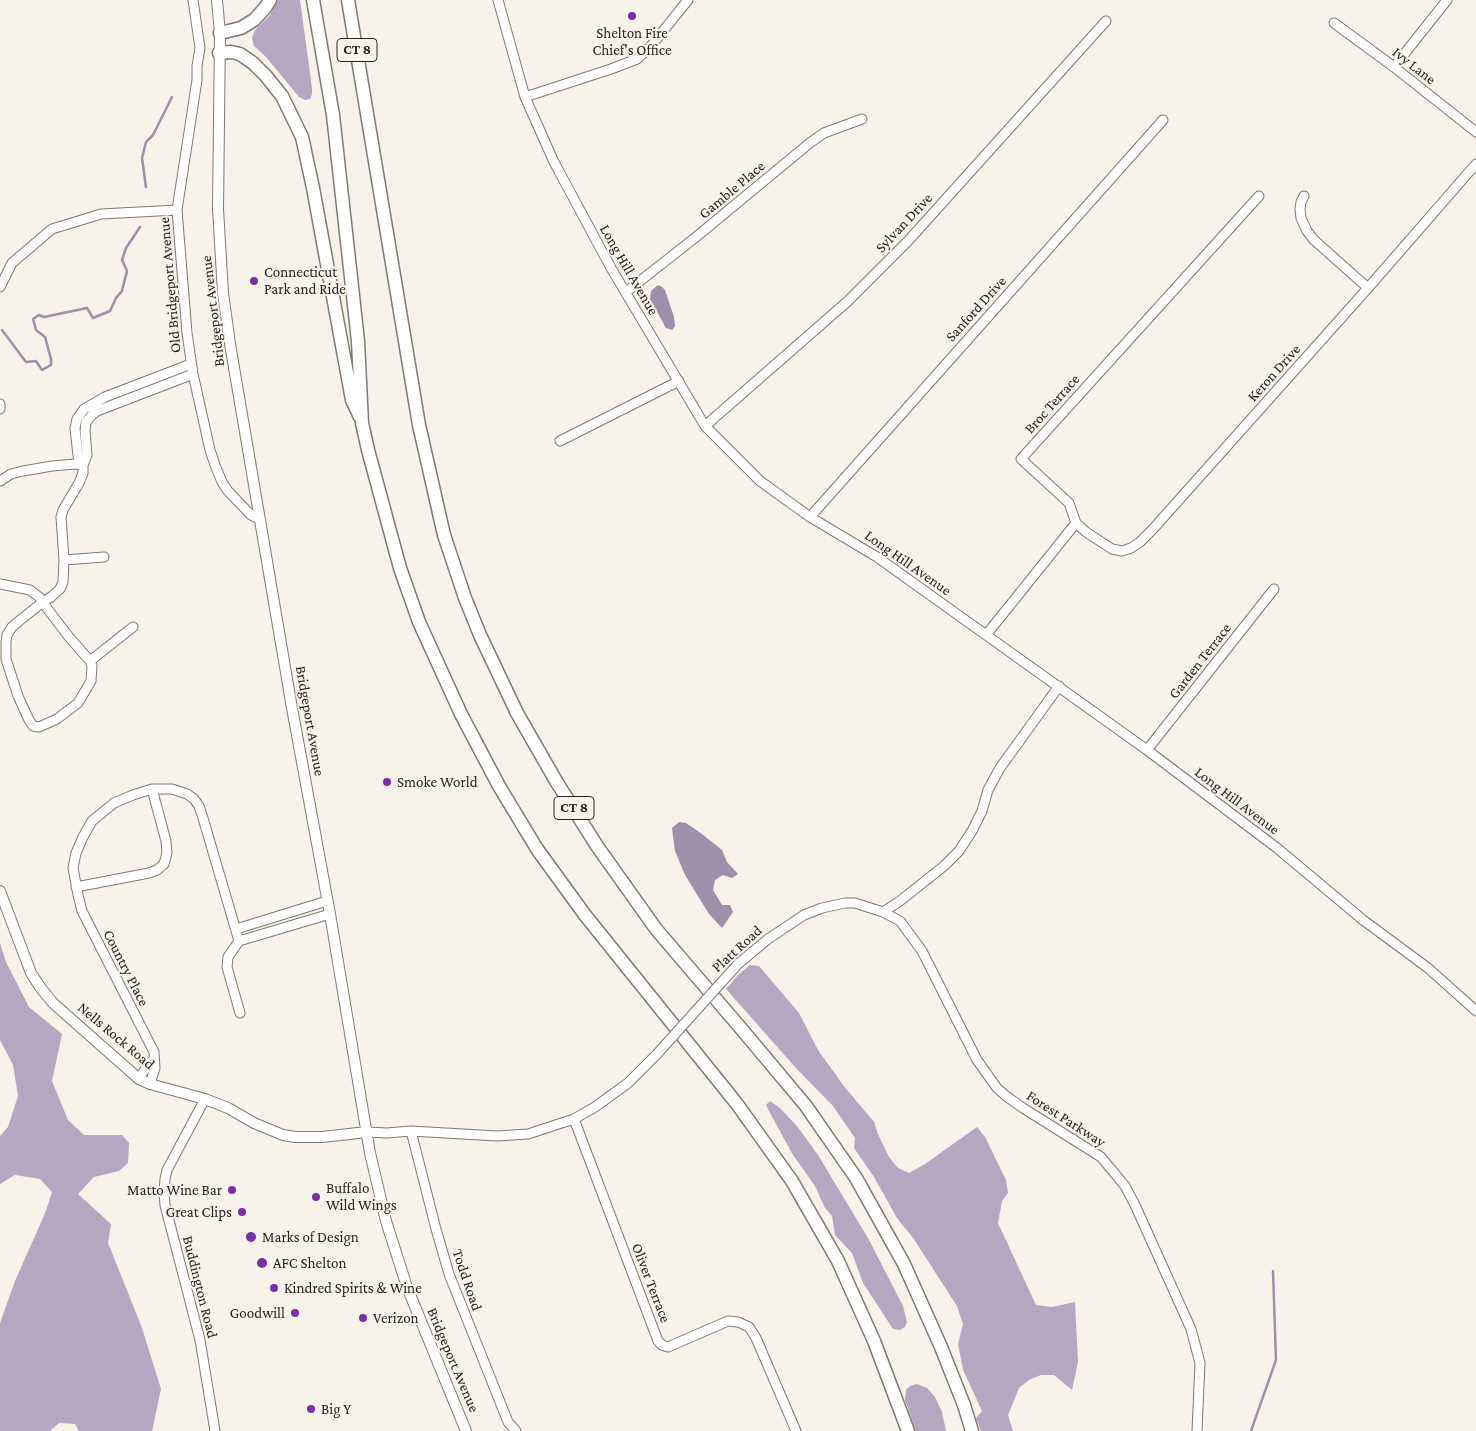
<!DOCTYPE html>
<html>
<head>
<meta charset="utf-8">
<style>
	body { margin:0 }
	canvas { display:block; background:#f8f3ea }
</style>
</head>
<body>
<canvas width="1476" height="1431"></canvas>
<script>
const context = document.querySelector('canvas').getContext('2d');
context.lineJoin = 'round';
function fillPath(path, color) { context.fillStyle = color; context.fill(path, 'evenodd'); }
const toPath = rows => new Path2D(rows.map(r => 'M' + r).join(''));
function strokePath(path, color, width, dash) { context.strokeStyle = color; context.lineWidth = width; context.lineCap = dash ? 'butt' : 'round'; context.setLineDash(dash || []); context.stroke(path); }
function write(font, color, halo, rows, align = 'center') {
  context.font = font + ' "Crimson Pro",serif'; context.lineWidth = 4; context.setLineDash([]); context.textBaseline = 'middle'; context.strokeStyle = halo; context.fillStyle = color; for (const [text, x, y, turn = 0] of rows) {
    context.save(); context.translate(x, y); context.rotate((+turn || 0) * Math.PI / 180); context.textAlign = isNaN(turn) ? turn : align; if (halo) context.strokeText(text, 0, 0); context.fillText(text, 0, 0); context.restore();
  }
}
const forest = toPath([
	[278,0,300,0,312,88,312,94,310,99,305,100,299,97,266,57,254,46,252,38,255,30,270,15],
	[0,943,6,962,29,1007,62,1034,52,1081,68,1120,84,1135,122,1135,129,1143,128,1163,119,1171,94,1177,78,1194,111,1224,108,1243,142,1328,161,1389,152,1431,79,1431,75,1424,59,1423,50,1431,0,1431,0,1323,15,1281,46,1211,52,1192,40,1179,15,1175,0,1184,0,1136,8,1127,18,1096,13,1065,0,1040],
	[750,965,759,966,799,1013,818,1050,843,1085,874,1122,878,1134,889,1157,898,1168,909,1173,925,1164,977,1127,985,1137,1006,1180,1008,1193,1002,1201,998,1223,1036,1305,1052,1307,1075,1302,1078,1362,1072,1390,1054,1375,1041,1375,1029,1380,1019,1388,1008,1415,1013,1431,981,1431,976,1418,982,1411,963,1370,958,1344,963,1324,957,1306,913,1238,897,1218,874,1177,854,1148,855,1138,833,1106,795,1067,726,989,738,975],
	[770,1101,780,1108,797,1126,818,1155,868,1238,903,1306,907,1322,905,1327,900,1330,893,1329,863,1283,852,1253,835,1235,832,1216,825,1208,815,1186,793,1155,770,1113,766,1105],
	[917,1384,927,1388,935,1397,942,1412,946,1431,916,1431,905,1400,906,1390,910,1386]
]);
const water = toPath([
	[658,285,661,286,665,290,674,317,675,326,672,330,666,328,650,299,651,291],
	[679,822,686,823,702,834,722,850,727,862,738,874,732,878,723,875,715,880,713,890,722,905,730,905,733,912,722,928,709,914,685,875,675,851,672,828]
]);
const stream = toPath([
	[146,187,142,158,146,142,153,135,172,97],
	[2,330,26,362,36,361,42,370,51,365,51,359,45,337,36,330,33,319,39,315,44,317,87,308,93,318,110,311,116,298,122,291,127,271,122,260,126,248,140,227],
	[1251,1431,1276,1360,1273,1271]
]);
const minor = toPath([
	[193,0,200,48,197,66,197,80,177,210,187,333,193,374,210,450,215,465,222,482,228,491,251,515,259,519],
	[498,0,525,97,554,162,611,268,705,426,760,481,810,517,877,557,1147,750,1277,848,1363,920,1428,968,1476,1011],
	[1334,23,1394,67,1476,132],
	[1394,67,1447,0],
	[525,97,611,69,637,59,651,46,688,0],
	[1259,196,1021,459,1069,503,1076,523,1086,532,1112,549,1122,551,1131,548,1140,542,1153,529,1368,288,1476,164],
	[1304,196,1301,202,1300,209,1301,218,1307,231,1314,240,1368,288],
	[0,287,12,263,52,229,101,214,177,210],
	[626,292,696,237,811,142,824,133,862,119],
	[0,404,0,409],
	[705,426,848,301,908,241,1106,21],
	[560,441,679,381],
	[83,465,78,456,75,428,77,419,84,409,105,397,191,364],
	[83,465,87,455,85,431,86,422,92,415,97,411,193,374],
	[0,481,11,474,23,471,52,466,75,464,83,465,83,473,79,483,63,510,61,517,64,560,63,582,60,589,51,597,43,602,19,621,12,627,7,635,6,642,6,659,18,696,29,720,33,726,39,727,57,719,78,703,91,681,92,666,90,661,69,637,49,611,43,602,39,597,30,590,0,584],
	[810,517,1163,120],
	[64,560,104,557],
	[986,635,1076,523],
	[90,661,133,627],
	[1147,750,1274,589],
	[76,887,149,873,157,870,164,864,167,853,166,841,152,789],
	[883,912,900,921,922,951,977,1060,997,1088,1006,1096,1023,1108,1101,1157,1125,1186,1135,1205,1191,1329,1200,1363,1197,1431],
	[236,929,327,901],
	[738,964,768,939,804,915,822,908,845,903,855,903,883,912,900,901,944,866,959,851,972,831,982,811,988,790,1000,768,1059,686],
	[240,1013,227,967,228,957,239,941,330,914],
	[139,1079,148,1064,154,1060],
	[150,1084,155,1068,154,1052,82,911,78,895,73,868,76,853,83,837,92,821,114,803,133,795,152,789,172,789,187,794,194,799,199,806,203,818,239,941],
	[205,1099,167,1170,165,1179,164,1193,165,1205,200,1340,215,1431],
	[574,1119,658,1341,662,1345,668,1347,728,1321,738,1322,749,1327,756,1338,796,1431],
	[411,1131,436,1229,449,1274,508,1422,516,1431],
	[367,1132,387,1133,411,1131,497,1136,528,1134,574,1119,595,1107,628,1083,657,1054]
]);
const major = toPath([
	[217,0,220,33,218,209,223,293,230,344,292,708,330,914,370,1153,386,1221,407,1287,466,1431],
	[0,891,31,973,40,987,53,1003,139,1079,150,1084,205,1099,228,1108,254,1123,283,1135,295,1137,322,1137,367,1132]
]);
const highway = toPath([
	[313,0,333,115,358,341,362,423,368,450,400,568,419,622,461,714,499,786,537,849,585,915,737,1104,792,1181,838,1261,874,1341,908,1431],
	[348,0,419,425,444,535,465,598,480,635,517,713,556,781,597,846,656,929,744,1032,806,1106,856,1178,904,1264,941,1347,964,1405,972,1431],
	[220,33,241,28,254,20,265,8,270,0],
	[219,53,231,52,240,54,253,63,266,76,282,96,302,137,313,188,352,400,360,417]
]);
const minorBridge = toPath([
	[657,1054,738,964]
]);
const markers = [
	[632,16,5,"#7830a3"],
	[254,281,5,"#7830a3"],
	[387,782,5,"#7830a3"],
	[232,1190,5,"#7830a3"],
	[316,1197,5,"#7830a3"],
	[242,1212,5,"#7830a3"],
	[251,1237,6,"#7830a3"],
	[262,1263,6,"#7830a3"],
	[274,1288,5,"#7830a3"],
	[295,1313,5,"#7830a3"],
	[363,1318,5,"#7830a3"],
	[311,1409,5,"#7830a3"]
];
const shields = [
	[357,50,40],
	[574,808,40]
];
const shieldNames = [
	["CT 8",357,50],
	["CT 8",574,808]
];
const poiNames = [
	["Shelton Fire",632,33,"center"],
	["Chief's Office",632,50,"center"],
	["Connecticut",264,272],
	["Park and Ride",264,289],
	["Smoke World",397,782],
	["Buffalo",326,1188],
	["Wild Wings",326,1205],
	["Matto Wine Bar",222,1190,"right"],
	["Great Clips",232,1212,"right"],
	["Marks of Design",262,1237],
	["AFC Shelton",273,1263],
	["Kindred Spirits & Wine",284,1288],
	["Goodwill",285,1313,"right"],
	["Verizon",373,1318],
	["Big Y",321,1409]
];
const streetNames = [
	["Ivy Lane",1414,66,38],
	["Gamble Place",732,190,-40],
	["Sylvan Drive",904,223,-47],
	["Long Hill Avenue",629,270,60],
	["Old Bridgeport Avenue",170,285,-95],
	["Sanford Drive",976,309,-48],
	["Bridgeport Avenue",213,311,-97],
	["Keron Drive",1274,373,-48],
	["Broc Terrace",1052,404,-48],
	["Long Hill Avenue",908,563,35],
	["Garden Terrace",1200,661,-52],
	["Bridgeport Avenue",310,721,80],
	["Long Hill Avenue",1237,801,37],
	["Platt Road",737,949,-42],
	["Country Place",126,968,63],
	["Nells Rock Road",116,1036,40],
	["Forest Parkway",1066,1119,33],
	["Todd Road",467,1280,71],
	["Oliver Terrace",651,1283,69],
	["Buddington Road",200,1287,76],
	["Bridgeport Avenue",453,1360,67]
];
fillPath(forest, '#b5a6c2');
fillPath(water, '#9e8faa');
strokePath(stream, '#9e8faa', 2.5);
strokePath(minor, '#7f7b73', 11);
strokePath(major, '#7f7b73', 12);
strokePath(highway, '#7f7b73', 15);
strokePath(minor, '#fff', 9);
strokePath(major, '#fff', 10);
strokePath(highway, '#fff', 12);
strokePath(minorBridge, '#7f7b73', 11, []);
strokePath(minorBridge, '#fff', 9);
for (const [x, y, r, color] of markers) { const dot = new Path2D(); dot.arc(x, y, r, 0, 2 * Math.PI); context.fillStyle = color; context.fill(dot); strokePath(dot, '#f8f3ea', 2); }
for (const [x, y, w] of shields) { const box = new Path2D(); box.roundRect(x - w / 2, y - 11.5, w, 23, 4); context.fillStyle = '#f8f3ea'; context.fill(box); strokePath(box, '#272522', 1); }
write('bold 14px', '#272522', null, shieldNames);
write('15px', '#272522', '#f8f3ea', poiNames, 'left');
write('15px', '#272522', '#f8f3ea', streetNames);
</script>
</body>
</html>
